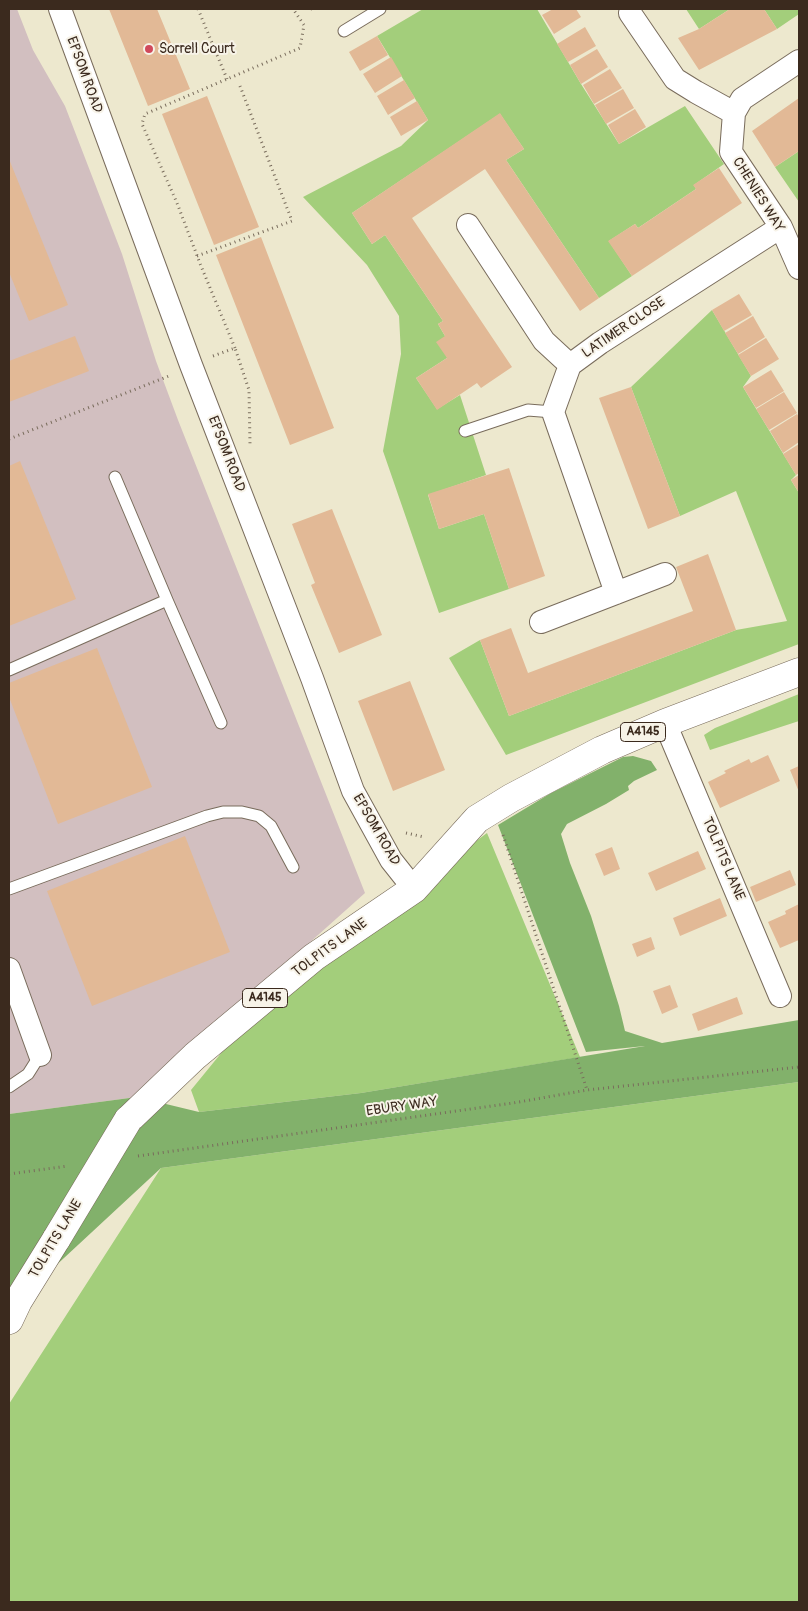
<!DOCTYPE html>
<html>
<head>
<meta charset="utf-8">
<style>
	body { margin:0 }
	#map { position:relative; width:808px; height:1611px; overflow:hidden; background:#ede8ce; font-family:Pangolin,sans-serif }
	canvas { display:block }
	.frame { position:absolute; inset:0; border:10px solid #3b2a1e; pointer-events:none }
</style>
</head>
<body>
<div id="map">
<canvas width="808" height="1611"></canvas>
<div class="frame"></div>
</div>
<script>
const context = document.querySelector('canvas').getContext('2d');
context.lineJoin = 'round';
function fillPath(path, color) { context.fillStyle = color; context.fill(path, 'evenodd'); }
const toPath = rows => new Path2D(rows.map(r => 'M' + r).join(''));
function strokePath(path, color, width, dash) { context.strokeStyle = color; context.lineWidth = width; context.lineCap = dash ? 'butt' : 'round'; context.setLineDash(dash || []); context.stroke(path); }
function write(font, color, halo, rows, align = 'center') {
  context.font = font + ' Pangolin,sans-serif'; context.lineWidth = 4; context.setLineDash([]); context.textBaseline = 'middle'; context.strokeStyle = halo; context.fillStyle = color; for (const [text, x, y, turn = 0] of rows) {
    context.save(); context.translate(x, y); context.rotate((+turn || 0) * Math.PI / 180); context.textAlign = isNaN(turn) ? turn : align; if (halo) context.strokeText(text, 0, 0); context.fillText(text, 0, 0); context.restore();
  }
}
const industrial = toPath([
	[9,9,17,9,33,50,65,106,122,254,156,361,178,420,365,893,137,1097,9,1114]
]);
const green = toPath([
	[423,9,537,9,581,84,619,144,685,106,724,164,694,185,696,189,638,228,635,224,609,241,632,276,599,298,506,160,524,149,500,114,352,213,372,244,385,235,443,321,438,324,445,336,447,358,416,378,437,409,460,395,486,475,428,495,439,529,484,514,509,589,439,613,383,451,401,354,399,316,367,265,303,197,401,146,428,120,377,36],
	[686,9,730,9,699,29],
	[764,9,799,9,799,14,777,29],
	[799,151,799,202,775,167],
	[712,310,751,376,743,387,796,475,791,480,799,493,799,644,506,755,449,658,480,640,509,716,736,630,787,621,736,491,680,516,631,387],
	[799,694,799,721,710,750,704,735,715,728],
	[487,833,580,1057,361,1093,199,1112,191,1090,227,1046,292,977],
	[799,1082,799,1602,9,1602,9,1404,161,1168]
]);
const forest = toPath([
	[633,756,651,761,657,770,634,781,628,786,629,790,606,804,567,824,561,834,570,863,591,916,619,1006,625,1031,662,1043,799,1020,799,1082,161,1168,9,1309,9,1114,137,1097,199,1112,361,1093,645,1046,586,1052,498,825,551,793,623,757]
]);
const building = toPath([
	[109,9,157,9,190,89,148,106],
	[553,9,576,9,581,17,554,34,542,15],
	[730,9,764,9,777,29,699,70,678,38,699,29],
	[585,27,596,46,568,62,557,44],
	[377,36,388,55,360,71,349,52],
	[597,49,608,67,581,84,570,65],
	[391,57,402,76,375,93,363,74],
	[610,69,622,88,594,104,583,85],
	[404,80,415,98,388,115,377,96],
	[623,89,634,108,606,124,595,105],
	[207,96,259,227,214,245,162,114],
	[799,98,799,151,775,167,752,131],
	[417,101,428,120,401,136,390,117],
	[635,109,646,127,619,144,608,125],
	[500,113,524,149,506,160,599,298,580,311,485,169,412,218,512,367,481,388,477,383,437,410,416,378,447,358,436,342,445,336,438,324,443,321,385,235,372,244,352,213],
	[9,159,68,305,29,321,9,272],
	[719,168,742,203,632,276,608,241,635,224,638,228,696,189,693,185],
	[261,237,334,428,290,445,216,255],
	[739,294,752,315,724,331,712,310],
	[753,316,765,337,738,354,725,333],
	[75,336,89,371,9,402,9,361],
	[766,338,779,359,751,376,738,355],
	[771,370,784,391,756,408,743,387],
	[631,387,680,516,648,529,599,398],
	[784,392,797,413,769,430,756,409],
	[797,414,799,417,799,442,783,453,770,431],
	[799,444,799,473,796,475,783,454],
	[20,461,76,599,9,626,9,466],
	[509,468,545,576,509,589,484,514,439,529,428,494],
	[799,475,799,493,791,480],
	[332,509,382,635,339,653,311,585,315,583,292,524],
	[708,554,736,630,509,716,480,640,511,628,528,673,693,611,676,567],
	[97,648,152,787,58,824,9,697,9,683],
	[410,681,445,770,393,791,358,701],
	[768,755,780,781,720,808,708,782,726,773,724,771,749,759,751,763],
	[799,766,799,792,790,770],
	[185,836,230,952,92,1006,47,891],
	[612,847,620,869,604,876,595,854],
	[698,851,706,869,656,891,648,873],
	[790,870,796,885,756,902,750,887],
	[720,898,727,916,680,936,673,918],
	[799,904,799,940,780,948,768,922,786,914,785,911],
	[651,937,655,949,637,957,632,944],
	[670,985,678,1007,662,1014,653,991],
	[737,997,743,1014,698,1031,692,1014]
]);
const path = toPath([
	[198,9,227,79],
	[312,9,313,11],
	[197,256,292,221,240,86],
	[235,348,201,266,177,203,142,124,145,114,300,48,304,25,293,9],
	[213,356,235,348,249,390,250,444],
	[9,439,169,376],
	[406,833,424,837],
	[503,835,587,1090],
	[138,1156,513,1103,587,1090,799,1067],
	[9,1174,68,1166]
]);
const service = toPath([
	[344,31,380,9],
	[465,431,528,410,553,412],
	[167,600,221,723],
	[9,670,167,600,115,477],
	[9,889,207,816,223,812,242,812,259,816,271,826,293,867],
	[9,1087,28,1074,40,1055]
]);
const minor = toPath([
	[60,9,191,365,312,678,353,791,391,860,414,889],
	[630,13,675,79,696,92,734,113],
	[799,61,742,99,734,113,731,152,781,227,799,268],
	[468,225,544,341,570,365],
	[616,593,553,412,570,365,600,343,781,227],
	[541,622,665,574],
	[665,723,780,996],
	[9,969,40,1055]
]);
const primary = toPath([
	[128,1120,195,1056,314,957,414,889,477,819,511,798,602,750,665,723,799,672],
	[9,1320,18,1301,57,1238]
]);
const primaryBridge = toPath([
	[57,1238,128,1120]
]);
const markers = [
	[149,49,5,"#d1495b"]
];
const shields = [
	[643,732,45],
	[265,998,45]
];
const shieldNames = [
	["A4145",643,732],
	["A4145",265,998]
];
const poiNames = [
	["Sorrell Court",159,49]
];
const streetNames = [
	["EPSOM ROAD",84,75,70],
	["CHENIES WAY",758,195,58],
	["LATIMER CLOSE",624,328,-34],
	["EPSOM ROAD",226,454,69],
	["EPSOM ROAD",376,830,60],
	["TOLPITS LANE",723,859,67],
	["TOLPITS LANE",330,948,-36],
	["EBURY WAY",402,1107,-8],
	["TOLPITS LANE",56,1239,-59]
];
fillPath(industrial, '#d2bfc0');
fillPath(green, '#a3ce7b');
fillPath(forest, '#82b16b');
fillPath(building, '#e2b996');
strokePath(service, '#796c5c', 13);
strokePath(minor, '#796c5c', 24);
strokePath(primary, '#796c5c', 29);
strokePath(path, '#796c5c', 3, [1, 4]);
strokePath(service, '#fff', 11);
strokePath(minor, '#fff', 22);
strokePath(primary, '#fff', 28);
strokePath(primaryBridge, '#796c5c', 29, []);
strokePath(primaryBridge, '#fff', 28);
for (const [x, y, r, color] of markers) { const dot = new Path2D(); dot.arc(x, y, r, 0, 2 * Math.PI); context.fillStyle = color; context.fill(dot); strokePath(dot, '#f7f3e8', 2); }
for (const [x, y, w] of shields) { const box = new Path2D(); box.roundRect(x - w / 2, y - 9.5, w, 19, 4); context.fillStyle = '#f7f3e8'; context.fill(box); strokePath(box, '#3b2a1e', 1); }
write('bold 12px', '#3b2a1e', null, shieldNames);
write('14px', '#3b2a1e', '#f7f3e8', poiNames, 'left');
write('14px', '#3b2a1e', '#f7f3e8', streetNames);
</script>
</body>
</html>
